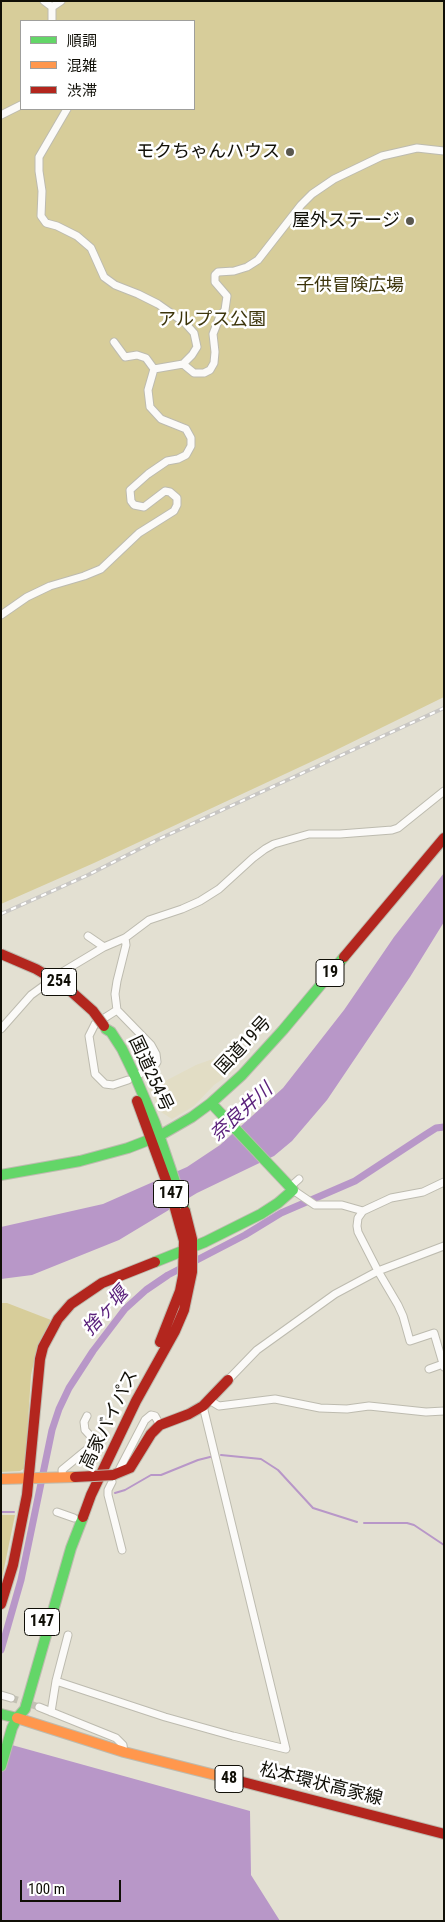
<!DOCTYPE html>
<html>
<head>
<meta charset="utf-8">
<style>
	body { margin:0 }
	#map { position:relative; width:445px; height:1922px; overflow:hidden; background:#e3e0d2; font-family:"Roboto Condensed","Noto Sans JP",sans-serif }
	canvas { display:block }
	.frame { position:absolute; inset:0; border:2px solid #100f07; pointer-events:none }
	.legend { position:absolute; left:20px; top:20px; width:175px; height:90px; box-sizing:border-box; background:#fff; border:1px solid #9f9f9c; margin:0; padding:6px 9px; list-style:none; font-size:15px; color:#100f07 }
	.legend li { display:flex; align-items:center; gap:10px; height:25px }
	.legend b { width:25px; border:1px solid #9f9f9c }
	.scale { position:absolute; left:20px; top:1880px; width:101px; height:22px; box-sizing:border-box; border:2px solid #100f07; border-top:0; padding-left:6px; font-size:15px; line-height:18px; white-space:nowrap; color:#100f07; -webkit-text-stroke:4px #fff; paint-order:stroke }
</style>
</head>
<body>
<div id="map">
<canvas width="445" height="1922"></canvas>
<div class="frame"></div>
<ul class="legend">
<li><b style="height:6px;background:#63d668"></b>順調</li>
<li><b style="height:6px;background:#ff974d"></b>混雑</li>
<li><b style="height:6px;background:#b3261e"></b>渋滞</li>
</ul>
<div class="scale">100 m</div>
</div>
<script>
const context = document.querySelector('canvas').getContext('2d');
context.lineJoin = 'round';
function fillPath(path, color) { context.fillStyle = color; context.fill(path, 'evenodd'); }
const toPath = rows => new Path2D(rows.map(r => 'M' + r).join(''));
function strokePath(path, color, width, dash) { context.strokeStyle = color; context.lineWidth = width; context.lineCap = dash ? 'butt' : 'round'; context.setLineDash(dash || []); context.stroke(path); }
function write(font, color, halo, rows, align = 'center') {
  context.font = font + ' "Roboto Condensed","Noto Sans JP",sans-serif'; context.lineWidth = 5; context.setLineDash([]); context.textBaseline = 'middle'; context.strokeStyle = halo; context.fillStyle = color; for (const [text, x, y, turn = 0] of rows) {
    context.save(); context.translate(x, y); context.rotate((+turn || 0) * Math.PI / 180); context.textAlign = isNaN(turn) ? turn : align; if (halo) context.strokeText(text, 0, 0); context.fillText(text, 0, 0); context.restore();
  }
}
const built = toPath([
	[221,1056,231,1073,214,1085,194,1106,172,1119,161,1112,150,1089,196,1065]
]);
const green = toPath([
	[1,1,444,1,444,697,330,753,94,863,1,904],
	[21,21,194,21,194,109,21,109],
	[1,1303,7,1303,51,1320,41,1339,35,1357,31,1375,25,1468,20,1471,1,1472],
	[1,1515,15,1515,1,1583]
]);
const water = toPath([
	[444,873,444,922,410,977,327,1100,292,1141,274,1156,197,1193,119,1240,32,1275,1,1279,1,1227,103,1204,187,1167,220,1145,283,1088,344,1010,394,937],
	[1,1742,250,1811,251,1875,280,1921,1,1921]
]);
const stream = toPath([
	[221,1455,261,1459,278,1470,313,1508,357,1522],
	[115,1493,125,1490,151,1475,161,1475,198,1460,214,1456],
	[1,1512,14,1512],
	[364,1523,407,1523,414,1525,444,1545]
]);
const canal = toPath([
	[1,1650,21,1580,52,1430,59,1409,69,1388,93,1351,125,1309,146,1290,168,1275,245,1235,281,1213,355,1181,425,1135,436,1128,444,1127]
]);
const streetTunnel = toPath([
	[11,1698,39,1707]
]);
const street = toPath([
	[44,1,52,7],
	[52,7,61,1],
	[52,21,52,7],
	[1,115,21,105],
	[114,342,125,357,137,355,146,358,154,369],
	[183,364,194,373,204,373,210,370,214,363,215,352,213,334,220,316,225,310,227,296,215,282,215,275,218,272,234,271,247,267,258,260,301,205,312,194,334,179,382,156,417,148,444,151],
	[1,615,27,597,50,586,84,576,101,569,139,533,174,511,177,505,177,498,170,492,165,491,144,507,134,505,131,501,130,490,148,474,167,461,178,459,186,455,191,446,191,438,186,429,161,419,150,407,148,390,154,369,183,364,192,355,197,347,194,333,185,323,158,304,138,294,115,285,104,277,91,248,77,236,57,226,46,223,41,216,42,191,39,171,39,157,67,109],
	[88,936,104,947],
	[125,938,126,945,117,981,115,994,117,1010,151,1045,156,1054,157,1062,153,1068,135,1076],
	[117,1010,95,1024,89,1036,95,1074,105,1084,113,1085,128,1080],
	[1,1029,31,995,64,971,104,947,125,938,149,920,182,909,200,901,219,889,253,858,265,849,274,844,309,834,340,834,392,830,398,828,444,791],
	[444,1182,423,1192,391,1198,363,1211,358,1218,357,1226,358,1232,378,1271,398,1305,403,1316,410,1341,434,1333,444,1367],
	[290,1187,299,1179],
	[293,1190,315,1205,342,1205,363,1211],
	[429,1369,443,1364],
	[228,1380,257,1350,335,1294,378,1271,444,1246],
	[209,1400,219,1406,275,1399,320,1408,347,1409,369,1406,426,1412,444,1411],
	[120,1468,145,1420,151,1415,155,1416,160,1425],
	[63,1478,62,1470,96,1442,85,1430,84,1422,87,1416],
	[112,1482,108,1490,108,1495,122,1550],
	[57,1512,74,1518],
	[56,1681,165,1717,233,1736,286,1749,203,1406],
	[1,1695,11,1698],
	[39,1707,116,1738,123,1745,124,1752],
	[51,1712,56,1681,68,1635]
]);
const fast = toPath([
	[106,1029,111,1032,122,1049,135,1076,155,1123,185,1211],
	[1,1175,80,1161,128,1148,159,1136,192,1117,211,1103,242,1075,283,1030,344,957],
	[155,1262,205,1242,261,1214,278,1203,293,1190,211,1103],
	[1,1714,17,1718],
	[1,1766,12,1728,17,1718,25,1709,71,1548,83,1517]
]);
const slow = toPath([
	[1,1479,75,1477],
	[17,1718,124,1752,239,1781]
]);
const jam = toPath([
	[344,957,444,838],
	[137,1101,171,1194,184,1241,183,1276,180,1291,160,1342],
	[113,1475,130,1468,151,1434,160,1425,189,1414,203,1406,228,1380],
	[83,1517,91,1495,136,1401,175,1331,184,1310,192,1272,192,1239,185,1211],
	[1,1604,13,1565,27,1495,40,1359,43,1347,58,1319,71,1304,102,1283,155,1262],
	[239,1781,444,1834]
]);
const rail = toPath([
	[1,914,88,875,159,839,444,708]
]);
const jamBridge = toPath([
	[1,954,36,969,65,986,93,1011,104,1026],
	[75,1477,113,1475]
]);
const markers = [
	[290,152,5,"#5a584e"],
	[410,221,5,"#5a584e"]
];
const shields = [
	[330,973,28],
	[59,982,35],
	[171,1194,35],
	[42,1622,35],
	[229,1779,28]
];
const shieldNames = [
	["19",330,973],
	["254",59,982],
	["147",171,1194],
	["147",42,1622],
	["48",229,1779]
];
const poiNames = [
	["モクちゃんハウス",280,152],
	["屋外ステージ",400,221]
];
const parkNames = [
	["子供冒険広場",350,286],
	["アルプス公園",212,320]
];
const streetNames = [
	["国道19号",244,1046,-47],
	["国道254号",150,1074,65],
	["高家バイパス",110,1420,-64],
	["松本環状高家線",321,1785,14]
];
const waterNames = [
	["奈良井川",242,1113,-42],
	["捨ヶ堰",106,1312,-48]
];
fillPath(built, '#e2ddc5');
fillPath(green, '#d7cd9a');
fillPath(water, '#b897c8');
strokePath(stream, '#b897c8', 2);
strokePath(canal, '#b897c8', 7);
strokePath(streetTunnel, '#c3c1b4', 7, [7, 3.5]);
strokePath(street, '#bdbbaf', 9);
strokePath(fast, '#bdbbaf', 12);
strokePath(slow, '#bdbbaf', 12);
strokePath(jam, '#bdbbaf', 12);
strokePath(street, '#fbfaf8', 7);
strokePath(fast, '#63d668', 10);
strokePath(slow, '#ff974d', 10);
strokePath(jam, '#b3261e', 10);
strokePath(rail, '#c8c6c3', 4);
strokePath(rail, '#fff', 2, [5.5]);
strokePath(jamBridge, '#bdbbaf', 12, []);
strokePath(jamBridge, '#b3261e', 10);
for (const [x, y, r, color] of markers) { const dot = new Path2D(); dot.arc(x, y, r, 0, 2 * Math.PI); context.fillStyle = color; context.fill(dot); strokePath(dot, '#fff', 2); }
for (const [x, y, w] of shields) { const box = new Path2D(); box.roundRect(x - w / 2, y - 13.5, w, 27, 4); context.fillStyle = '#fff'; context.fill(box); strokePath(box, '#100f07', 1); }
write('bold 16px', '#100f07', null, shieldNames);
write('18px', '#100f07', '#fff', poiNames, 'right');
write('18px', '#3d350b', '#fff', parkNames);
write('18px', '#100f07', '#fff', streetNames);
write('italic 19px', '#591f7a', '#fff', waterNames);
</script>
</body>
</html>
